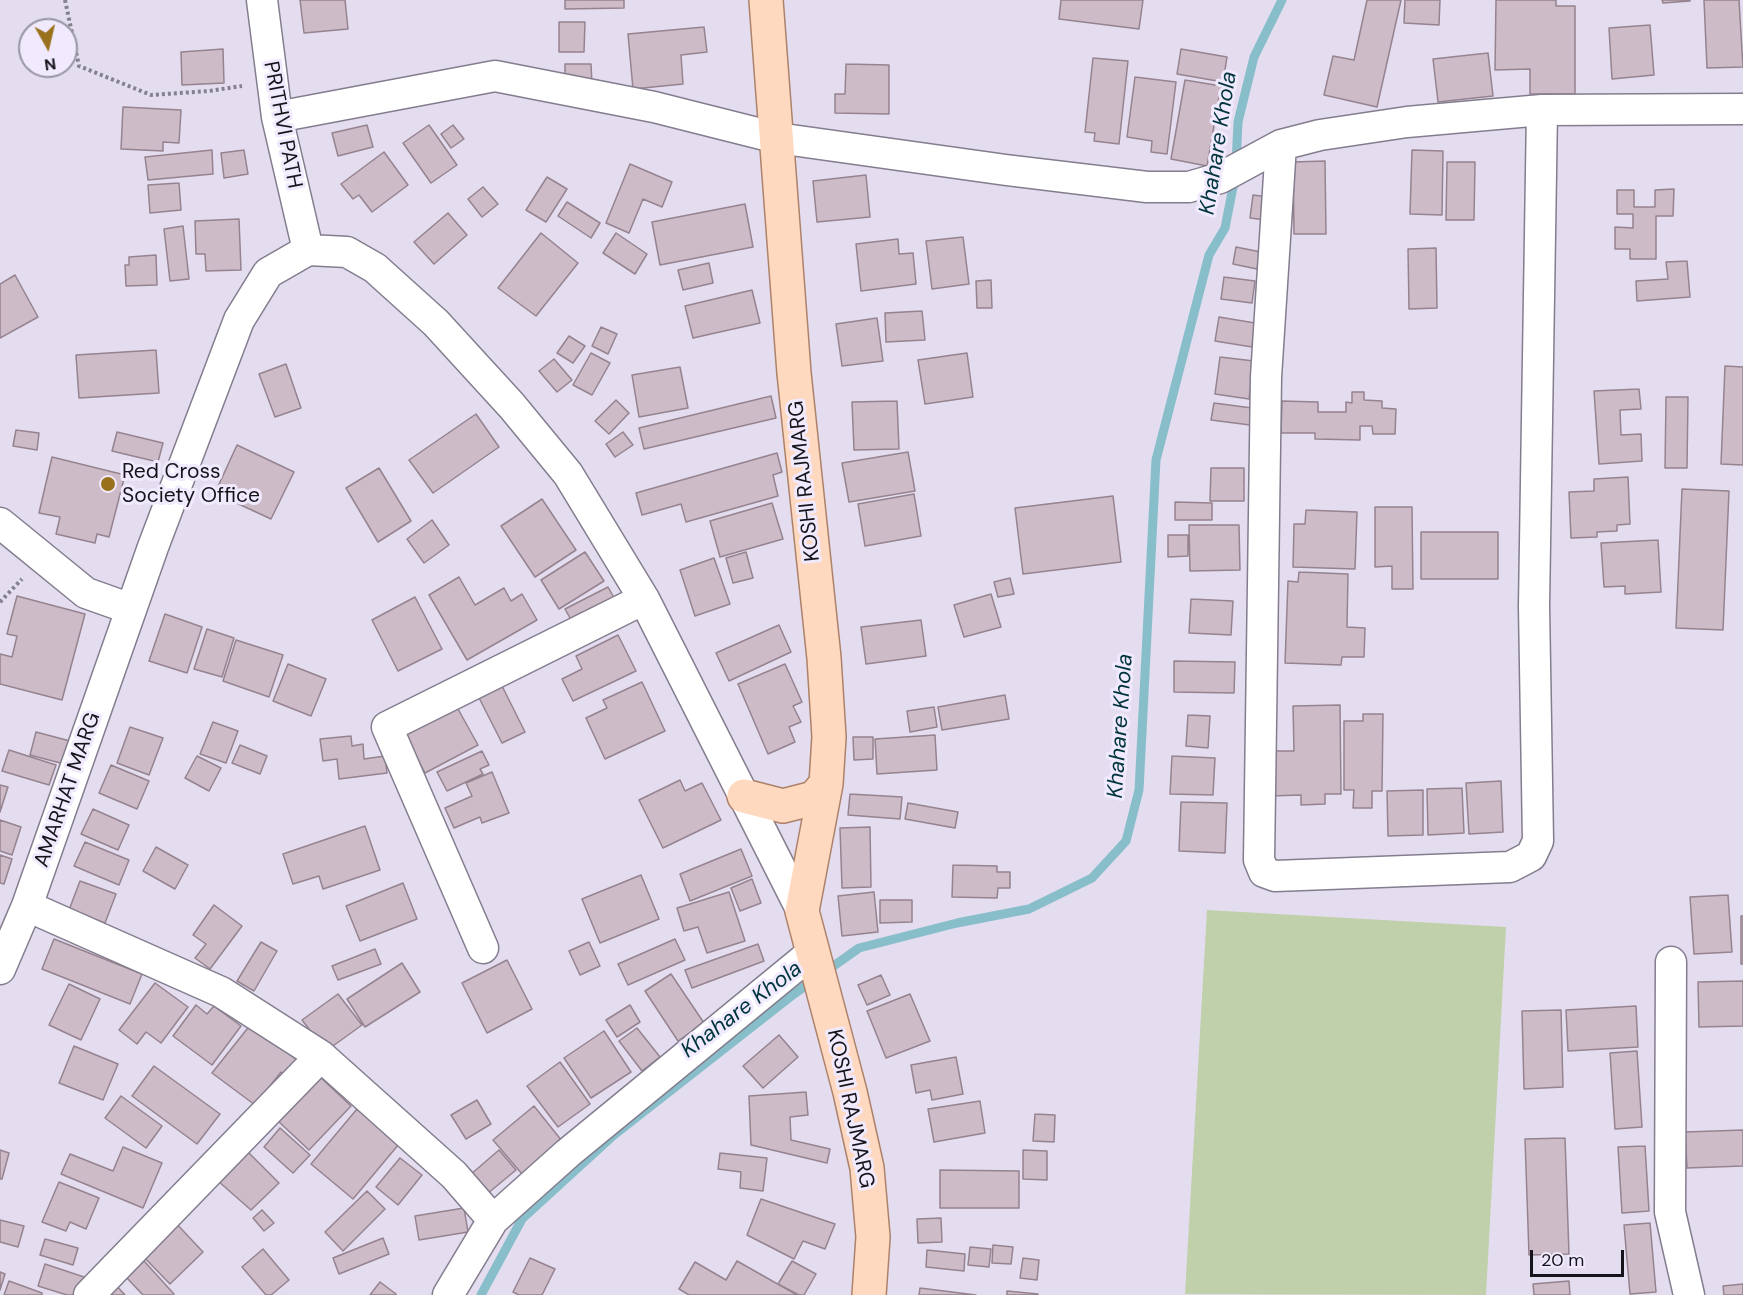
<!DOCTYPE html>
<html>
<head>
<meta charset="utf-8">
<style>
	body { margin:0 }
	#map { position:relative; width:1743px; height:1295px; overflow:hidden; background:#e4ddf0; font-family:"DM Sans",sans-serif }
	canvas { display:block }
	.north { position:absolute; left:18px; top:18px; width:60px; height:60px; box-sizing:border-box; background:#f1eafe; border:2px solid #9994a3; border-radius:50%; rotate:172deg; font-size:16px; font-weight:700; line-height:24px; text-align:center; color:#16141a }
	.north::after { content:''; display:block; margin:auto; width:21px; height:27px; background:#99711d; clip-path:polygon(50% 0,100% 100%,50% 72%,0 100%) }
	.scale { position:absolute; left:1530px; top:1250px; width:94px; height:27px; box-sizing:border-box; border:3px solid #16141a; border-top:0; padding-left:8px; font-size:18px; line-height:21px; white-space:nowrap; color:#16141a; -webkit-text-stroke:4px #f1eafe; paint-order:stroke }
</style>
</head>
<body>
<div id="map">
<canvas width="1743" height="1295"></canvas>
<div class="north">N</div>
<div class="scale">20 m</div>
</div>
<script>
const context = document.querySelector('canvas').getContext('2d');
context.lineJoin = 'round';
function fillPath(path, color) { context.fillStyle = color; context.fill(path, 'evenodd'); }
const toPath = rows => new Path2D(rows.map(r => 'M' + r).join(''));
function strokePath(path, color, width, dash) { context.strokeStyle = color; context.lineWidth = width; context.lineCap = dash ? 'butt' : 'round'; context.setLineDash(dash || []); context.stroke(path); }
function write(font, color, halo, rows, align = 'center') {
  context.font = font + ' "DM Sans",sans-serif'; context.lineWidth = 6; context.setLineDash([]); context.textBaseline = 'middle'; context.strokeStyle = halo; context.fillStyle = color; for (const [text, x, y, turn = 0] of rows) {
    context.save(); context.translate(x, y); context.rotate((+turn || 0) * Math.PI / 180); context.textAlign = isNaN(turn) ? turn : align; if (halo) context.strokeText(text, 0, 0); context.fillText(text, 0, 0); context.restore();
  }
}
const green = toPath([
	[1207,910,1506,927,1486,1295,1185,1294]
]);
const stream = toPath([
	[1236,164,1238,122,1254,57,1282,0],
	[481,1295,522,1219,614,1135,794,994,859,948,957,923,1029,909,1092,878,1126,841,1139,790,1156,460,1209,255,1225,228,1235,177]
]);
const building = toPath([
	[300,0,345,0,348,29,304,33,300,0],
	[565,0,624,0,624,8,565,9,565,0],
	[1061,0,1143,0,1139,29,1059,19,1061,0],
	[1367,0,1401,0,1377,107,1324,95,1333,56,1354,60,1367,0],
	[1405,0,1440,0,1439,25,1404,23,1405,0],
	[1496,0,1556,0,1556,6,1575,6,1575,94,1530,94,1530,69,1495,70,1496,0],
	[1662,0,1690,0,1690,1,1663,3,1662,0],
	[1704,0,1739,0,1743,67,1707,68,1704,0],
	[559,22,585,22,584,52,559,52,559,22],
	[1650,25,1654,75,1612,79,1609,28,1650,25],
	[704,27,707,52,681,55,683,84,633,89,628,34,704,27],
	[223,49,224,83,182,85,181,52,223,49],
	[1181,49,1227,57,1223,82,1177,74,1181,49],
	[1488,53,1493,96,1438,102,1433,59,1488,53],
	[1093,58,1128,61,1119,144,1094,141,1095,133,1085,132,1093,58],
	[565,64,591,64,592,84,565,84,565,64],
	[846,64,889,65,889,114,835,113,835,94,845,94,846,64],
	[1135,77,1176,82,1167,154,1151,152,1152,141,1127,137,1135,77],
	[1185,80,1221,86,1207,166,1171,159,1185,80],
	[123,107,181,110,179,143,163,142,163,151,121,149,123,107],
	[367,125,373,147,338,156,332,133,367,125],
	[429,125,457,165,431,183,403,143,429,125],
	[453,125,464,139,451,148,441,134,453,125],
	[212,150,213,174,148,180,145,157,212,150],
	[244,150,248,174,224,178,221,153,244,150],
	[1412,150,1443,151,1442,215,1410,214,1412,150],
	[384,152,408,185,372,212,359,195,353,199,341,184,384,152],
	[1325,161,1326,234,1294,234,1293,162,1325,161],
	[1447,162,1475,162,1474,220,1446,220,1447,162],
	[630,164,672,182,662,207,643,199,629,233,606,223,630,164],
	[866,175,870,217,817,222,813,181,866,175],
	[547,177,567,189,546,222,526,210,547,177],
	[179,183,181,210,150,213,148,185,179,183],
	[483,187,498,204,482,217,468,199,483,187],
	[1674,189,1673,216,1656,216,1656,259,1630,259,1630,249,1615,249,1615,227,1633,228,1633,214,1617,214,1617,190,1634,190,1634,207,1655,207,1655,190,1674,189],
	[1253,195,1268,197,1266,220,1250,218,1253,195],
	[567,202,600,223,591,238,558,216,567,202],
	[745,204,753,247,660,265,652,222,745,204],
	[448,213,467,235,434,264,414,242,448,213],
	[239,219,241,270,206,271,205,254,196,254,195,221,239,219],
	[183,226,189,279,170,281,164,229,183,226],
	[541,233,578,263,536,316,498,288,541,233],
	[616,233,647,254,635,274,603,253,616,233],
	[963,237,969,284,932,289,926,241,963,237],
	[898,239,899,254,913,253,916,284,861,291,856,244,898,239],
	[1236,247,1261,252,1257,269,1233,264,1236,247],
	[1436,248,1437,308,1409,309,1408,249,1436,248],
	[156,255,157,285,126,286,125,265,129,265,129,257,156,255],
	[1687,261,1690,297,1637,301,1636,281,1668,279,1666,262,1687,261],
	[709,263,713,283,683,290,678,270,709,263],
	[15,275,38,317,0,338,0,284,15,275],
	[1224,277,1255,281,1252,303,1221,299,1224,277],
	[991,280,992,308,977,308,976,281,991,280],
	[752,290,760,323,693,338,685,306,752,290],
	[922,311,925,340,886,342,885,313,922,311],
	[1219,317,1255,323,1252,347,1215,341,1219,317],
	[877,318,883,361,842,366,836,324,877,318],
	[601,327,617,334,608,354,592,346,601,327],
	[569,336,585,346,573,363,557,353,569,336],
	[156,350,159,393,79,398,76,355,156,350],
	[591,353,610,363,592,395,573,385,591,353],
	[967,353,973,397,925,404,918,360,967,353],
	[1220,357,1254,361,1249,399,1215,394,1220,357],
	[554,359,572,380,557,392,539,371,554,359],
	[286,364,301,408,275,417,259,374,286,364],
	[1725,366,1743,367,1743,465,1721,464,1725,366],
	[680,367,688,408,639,417,632,375,680,367],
	[1639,389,1641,409,1620,410,1621,435,1641,434,1642,461,1599,464,1594,391,1639,389],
	[1352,392,1364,392,1364,400,1382,401,1382,408,1396,409,1395,434,1373,434,1372,426,1360,426,1360,440,1315,439,1315,433,1281,433,1282,401,1318,402,1318,412,1346,412,1346,402,1352,403,1352,392],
	[771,396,776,418,644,449,639,428,771,396],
	[1666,397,1688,397,1687,468,1665,468,1666,397],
	[616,400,629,413,609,434,595,421,616,400],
	[897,401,899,449,854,450,852,402,897,401],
	[1214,403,1252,408,1250,425,1211,420,1214,403],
	[476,414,499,447,433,493,409,460,476,414],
	[16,430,39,433,37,450,13,446,16,430],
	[117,432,163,443,158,462,112,451,117,432],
	[623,432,633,445,615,457,606,444,623,432],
	[237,445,294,472,271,519,215,493,237,445],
	[908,452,915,491,849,502,842,463,908,452],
	[777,453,782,472,773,475,778,496,686,522,681,504,642,515,636,493,777,453],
	[52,457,125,475,109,537,97,534,95,543,56,534,60,517,39,513,52,457],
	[379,468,411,521,378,542,346,488,379,468],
	[1211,468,1244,468,1244,501,1210,501,1211,468],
	[1628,477,1630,524,1617,525,1617,531,1597,532,1597,537,1571,538,1569,492,1594,491,1594,479,1628,477],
	[1682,489,1729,491,1723,630,1676,628,1682,489],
	[914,494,921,536,865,546,858,504,914,494],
	[1113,496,1121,562,1023,574,1015,508,1113,496],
	[542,499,576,550,535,577,501,526,542,499],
	[1175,502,1212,503,1212,520,1175,520,1175,502],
	[772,503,783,539,720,557,710,521,772,503],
	[1375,507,1412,507,1413,589,1392,589,1392,566,1375,567,1375,507],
	[1306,510,1357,512,1355,569,1293,567,1294,524,1305,524,1306,510],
	[432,520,449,545,424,563,407,539,432,520],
	[1189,525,1239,525,1240,570,1190,571,1189,525],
	[1421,532,1498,532,1498,579,1421,579,1421,532],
	[1168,535,1188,535,1188,556,1168,557,1168,535],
	[1658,540,1661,592,1625,594,1625,586,1604,587,1601,543,1658,540],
	[585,552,604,581,559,609,541,580,585,552],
	[746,552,753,578,733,583,726,558,746,552],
	[714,558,730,604,695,616,680,570,714,558],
	[1299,572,1348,574,1347,627,1365,628,1364,657,1342,657,1341,665,1285,663,1288,581,1298,582,1299,572],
	[459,577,475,605,504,588,511,601,522,594,537,620,467,660,429,595,459,577],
	[1010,578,1014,594,998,597,994,582,1010,578],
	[608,587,618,605,575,627,565,609,608,587],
	[991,594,1001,627,964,637,954,605,991,594],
	[17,596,85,614,62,700,0,684,0,654,12,657,17,636,7,634,17,596],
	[415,597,442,649,398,671,372,620,415,597],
	[1191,599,1233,601,1231,635,1189,633,1191,599],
	[165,614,202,627,187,673,149,661,165,614],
	[921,620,926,656,866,664,861,627,921,620],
	[779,625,791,652,729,681,716,653,779,625],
	[207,629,234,638,222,677,194,669,207,629],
	[618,635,636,671,573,701,562,679,582,669,576,656,618,635],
	[236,640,283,655,269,697,223,681,236,640],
	[1174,661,1235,662,1234,693,1174,692,1174,661],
	[288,664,326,679,311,716,273,701,288,664],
	[785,664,802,702,793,706,801,722,789,727,795,742,768,754,738,684,785,664],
	[498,678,525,732,502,743,475,690,498,678],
	[642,682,665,731,605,759,586,718,607,708,603,700,642,682],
	[1005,695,1009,719,942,730,938,707,1005,695],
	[453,700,478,745,425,773,401,729,453,700],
	[1340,705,1341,794,1325,794,1325,804,1301,805,1301,795,1270,796,1269,751,1294,751,1293,706,1340,705],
	[934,707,937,727,910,732,907,711,934,707],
	[1363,714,1383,714,1382,791,1372,791,1372,808,1353,808,1354,790,1344,790,1344,721,1363,721,1363,714],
	[1188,715,1210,716,1208,748,1186,746,1188,715],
	[213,722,238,731,226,763,200,754,213,722],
	[130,727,163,738,149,775,117,763,130,727],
	[36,732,70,741,64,764,30,755,36,732],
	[935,735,937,770,877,774,875,739,935,735],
	[351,736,352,746,363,744,364,759,385,756,387,773,339,779,337,759,323,761,320,739,351,736],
	[853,737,873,737,873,759,854,760,853,737],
	[240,745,267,756,260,774,232,763,240,745],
	[9,750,56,765,49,785,2,771,9,750],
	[482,751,489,765,480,769,483,774,447,791,437,772,482,751],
	[197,756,221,768,209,791,185,778,197,756],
	[1172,756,1215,758,1213,795,1170,794,1172,756],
	[111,765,149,781,137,809,99,793,111,765],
	[492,772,509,813,482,823,480,817,454,828,445,808,472,796,466,783,492,772],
	[680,780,685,791,702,783,721,820,663,848,639,800,680,780],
	[1501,781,1503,832,1469,834,1466,783,1501,781],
	[0,785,8,787,0,812,0,785],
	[1462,788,1464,833,1428,835,1427,789,1462,788],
	[1423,790,1423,835,1388,836,1387,791,1423,790],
	[850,794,902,797,900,819,848,815,850,794],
	[1181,802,1227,803,1225,853,1179,851,1181,802],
	[908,803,958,812,955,828,905,819,908,803],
	[93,809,129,825,118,850,81,834,93,809],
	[0,820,21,827,12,855,0,851,0,820],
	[365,826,380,870,323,889,319,876,293,884,283,854,365,826],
	[870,827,871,887,842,888,840,828,870,827],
	[85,842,129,860,119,885,74,866,85,842],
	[156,847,188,865,175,889,143,871,156,847],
	[741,849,752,876,690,901,680,874,741,849],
	[0,855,12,859,4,884,0,883,0,855],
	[953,865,997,866,997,872,1010,872,1010,888,998,888,997,898,952,897,953,865],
	[641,875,659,919,600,943,582,899,641,875],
	[752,879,761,903,740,911,731,888,752,879],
	[80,881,116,894,105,923,69,910,80,881],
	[403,883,417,919,360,941,346,906,403,883],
	[729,892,745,941,707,953,698,927,684,931,677,908,729,892],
	[874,892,878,932,842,936,838,896,874,892],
	[1728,895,1732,952,1694,954,1690,897,1728,895],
	[880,900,912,900,912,922,880,923,880,900],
	[214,905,242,926,210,969,195,958,206,944,193,935,214,905],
	[1741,916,1743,916,1743,964,1741,964,1741,916],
	[54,939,142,974,130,1004,42,969,54,939],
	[675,939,685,960,628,985,618,964,675,939],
	[261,942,277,951,254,991,237,981,261,942],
	[589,942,600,966,580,975,569,951,589,942],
	[758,944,764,961,692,988,685,970,758,944],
	[375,949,381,964,338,980,332,966,375,949],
	[507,960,532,1009,487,1033,462,983,507,960],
	[402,963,420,992,365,1027,347,999,402,963],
	[671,974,704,1023,678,1041,645,991,671,974],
	[881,975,890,995,867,1005,858,985,881,975],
	[1743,981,1743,1026,1699,1027,1698,982,1743,981],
	[155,983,188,1007,161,1043,146,1032,137,1044,119,1030,155,983],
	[69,984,100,999,81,1040,49,1025,69,984],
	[338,994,362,1025,326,1051,302,1020,338,994],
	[910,994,930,1041,886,1058,867,1011,910,994],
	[196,1005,207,1014,214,1006,241,1026,212,1065,173,1036,196,1005],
	[630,1005,640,1022,617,1037,606,1020,630,1005],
	[1636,1006,1638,1047,1568,1051,1566,1010,1636,1006],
	[1561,1010,1563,1087,1524,1089,1522,1011,1561,1010],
	[251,1024,298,1061,286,1076,281,1072,255,1105,212,1073,251,1024],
	[637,1028,660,1057,642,1071,619,1041,637,1028],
	[604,1031,631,1072,591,1098,564,1058,604,1031],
	[779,1035,798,1057,763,1088,743,1066,779,1035],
	[74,1046,118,1064,103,1100,59,1083,74,1046],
	[1637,1051,1642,1127,1615,1129,1610,1053,1637,1051],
	[956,1057,963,1094,932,1100,930,1090,916,1093,911,1065,956,1057],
	[560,1062,590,1104,558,1127,527,1086,560,1062],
	[154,1066,220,1114,197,1144,132,1096,154,1066],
	[320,1077,351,1106,309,1150,278,1121,320,1077],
	[806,1092,808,1115,790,1117,791,1140,830,1149,827,1163,751,1145,749,1096,806,1092],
	[121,1096,162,1126,146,1148,105,1118,121,1096],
	[477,1100,491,1124,466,1139,451,1115,477,1100],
	[980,1101,985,1133,934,1142,928,1109,980,1101],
	[534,1106,562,1141,522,1174,493,1140,534,1106],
	[357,1109,399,1144,353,1199,311,1164,357,1109],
	[1035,1114,1055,1115,1054,1142,1033,1141,1035,1114],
	[280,1128,310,1155,293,1173,264,1147,280,1128],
	[1743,1130,1743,1166,1687,1168,1685,1132,1743,1130],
	[1565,1138,1569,1254,1529,1255,1525,1139,1565,1138],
	[1645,1146,1649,1211,1622,1213,1618,1147,1645,1146],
	[123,1147,162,1163,143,1208,61,1174,70,1154,113,1171,123,1147],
	[0,1150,9,1153,2,1179,0,1179,0,1150],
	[499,1150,516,1170,487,1194,470,1175,499,1150],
	[1023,1150,1047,1151,1047,1180,1023,1179,1023,1150],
	[248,1152,279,1183,251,1210,218,1181,248,1152],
	[720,1153,767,1158,763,1191,740,1188,741,1172,718,1169,720,1153],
	[400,1158,422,1175,398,1205,376,1187,400,1158],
	[940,1170,1019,1171,1019,1208,940,1208,940,1170],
	[59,1182,99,1198,86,1229,70,1222,66,1231,42,1222,59,1182],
	[367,1191,385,1209,343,1251,325,1232,367,1191],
	[761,1199,835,1224,825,1249,803,1241,794,1259,747,1235,761,1199],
	[464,1208,468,1232,419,1240,415,1216,464,1208],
	[262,1210,274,1223,264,1231,253,1218,262,1210],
	[941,1218,942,1242,918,1243,917,1219,941,1218],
	[0,1220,24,1226,18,1247,0,1242,0,1220],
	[173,1220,203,1252,170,1284,139,1252,173,1220],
	[1650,1223,1656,1292,1630,1294,1624,1225,1650,1223],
	[383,1238,389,1254,339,1274,333,1258,383,1238],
	[45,1239,78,1248,73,1265,40,1255,45,1239],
	[993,1245,1013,1247,1011,1264,992,1263,993,1245],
	[970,1247,991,1249,989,1267,968,1265,970,1247],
	[263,1249,289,1280,271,1295,266,1295,242,1267,263,1249],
	[927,1250,965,1254,964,1271,926,1267,927,1250],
	[530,1258,555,1269,542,1295,519,1295,513,1292,530,1258],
	[1023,1258,1039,1260,1037,1280,1020,1278,1023,1258],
	[144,1261,174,1294,173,1295,143,1295,126,1277,144,1261],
	[737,1261,797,1295,689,1295,679,1289,695,1262,726,1280,737,1261],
	[792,1261,816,1274,804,1295,799,1295,778,1284,792,1261],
	[45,1264,84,1277,78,1295,67,1295,38,1286,45,1264],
	[0,1272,5,1274,0,1290,0,1272],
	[9,1281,42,1293,42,1295,4,1295,9,1281],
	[1569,1281,1570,1295,1534,1295,1533,1284,1569,1281],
	[113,1282,125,1295,99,1295,113,1282],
	[380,1282,396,1294,395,1295,370,1295,380,1282],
	[1743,1284,1743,1295,1724,1295,1723,1286,1743,1284],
	[920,1288,976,1295,919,1295,920,1288],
	[1007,1291,1038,1294,1038,1295,1007,1295,1007,1291]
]);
const path = toPath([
	[65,0,79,66,151,95,209,91,242,86],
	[0,602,22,579]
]);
const minor = toPath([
	[262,0,277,117,308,250],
	[277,117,495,76,654,107,777,138,1006,170,1147,187,1189,187,1220,178,1281,145,1320,135,1407,122,1542,110,1743,109],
	[1281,145,1266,377,1259,860,1264,872,1275,876,1510,867,1531,856,1538,841,1534,606,1542,110],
	[308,250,347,252,375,268,436,323,512,406,568,474,644,599,802,911],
	[0,523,86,593,131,609],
	[27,906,221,992,321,1056,454,1175,493,1220,448,1295],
	[483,948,387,727,644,599],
	[1671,962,1670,1212,1689,1295],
	[0,969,27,906,153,547,239,320,268,273,308,250],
	[493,1220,568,1153,813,952],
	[89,1295,321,1056]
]);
const primary = toPath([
	[766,0,794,373,824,658,829,737,826,784,802,911,850,1092,867,1168,873,1237,869,1295],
	[744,796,783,806,814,798,826,784]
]);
const markers = [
	[108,484,8,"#99711d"]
];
const streetNames = [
	["PRITHVI PATH",282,125,79],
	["KOSHI RAJMARG",805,481,-96],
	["AMARHAT MARG",68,790,-71],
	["KOSHI RAJMARG",850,1109,78]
];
const poiNames = [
	["Red Cross",122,472],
	["Society Office",122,496]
];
const waterNames = [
	["Khahare Khola",1219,143,-81],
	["Khahare Khola",1121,726,-86],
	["Khahare Khola",742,1010,-37]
];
fillPath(green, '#c0d0aa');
strokePath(stream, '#88beca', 9);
fillPath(building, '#cdbbc7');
strokePath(building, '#95838f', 1.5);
strokePath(minor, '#837d8e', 33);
strokePath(primary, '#ac826a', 36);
strokePath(path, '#85808d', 4, [3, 3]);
strokePath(minor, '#fff', 30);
strokePath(primary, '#fed8bf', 33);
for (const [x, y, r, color] of markers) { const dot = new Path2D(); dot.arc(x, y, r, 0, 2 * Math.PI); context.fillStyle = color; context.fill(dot); strokePath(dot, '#f1eafe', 2); }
write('21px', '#16141a', '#f1eafe', streetNames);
write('21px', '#16141a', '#f1eafe', poiNames, 'left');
write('italic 22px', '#00343d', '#f1eafe', waterNames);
</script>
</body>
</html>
